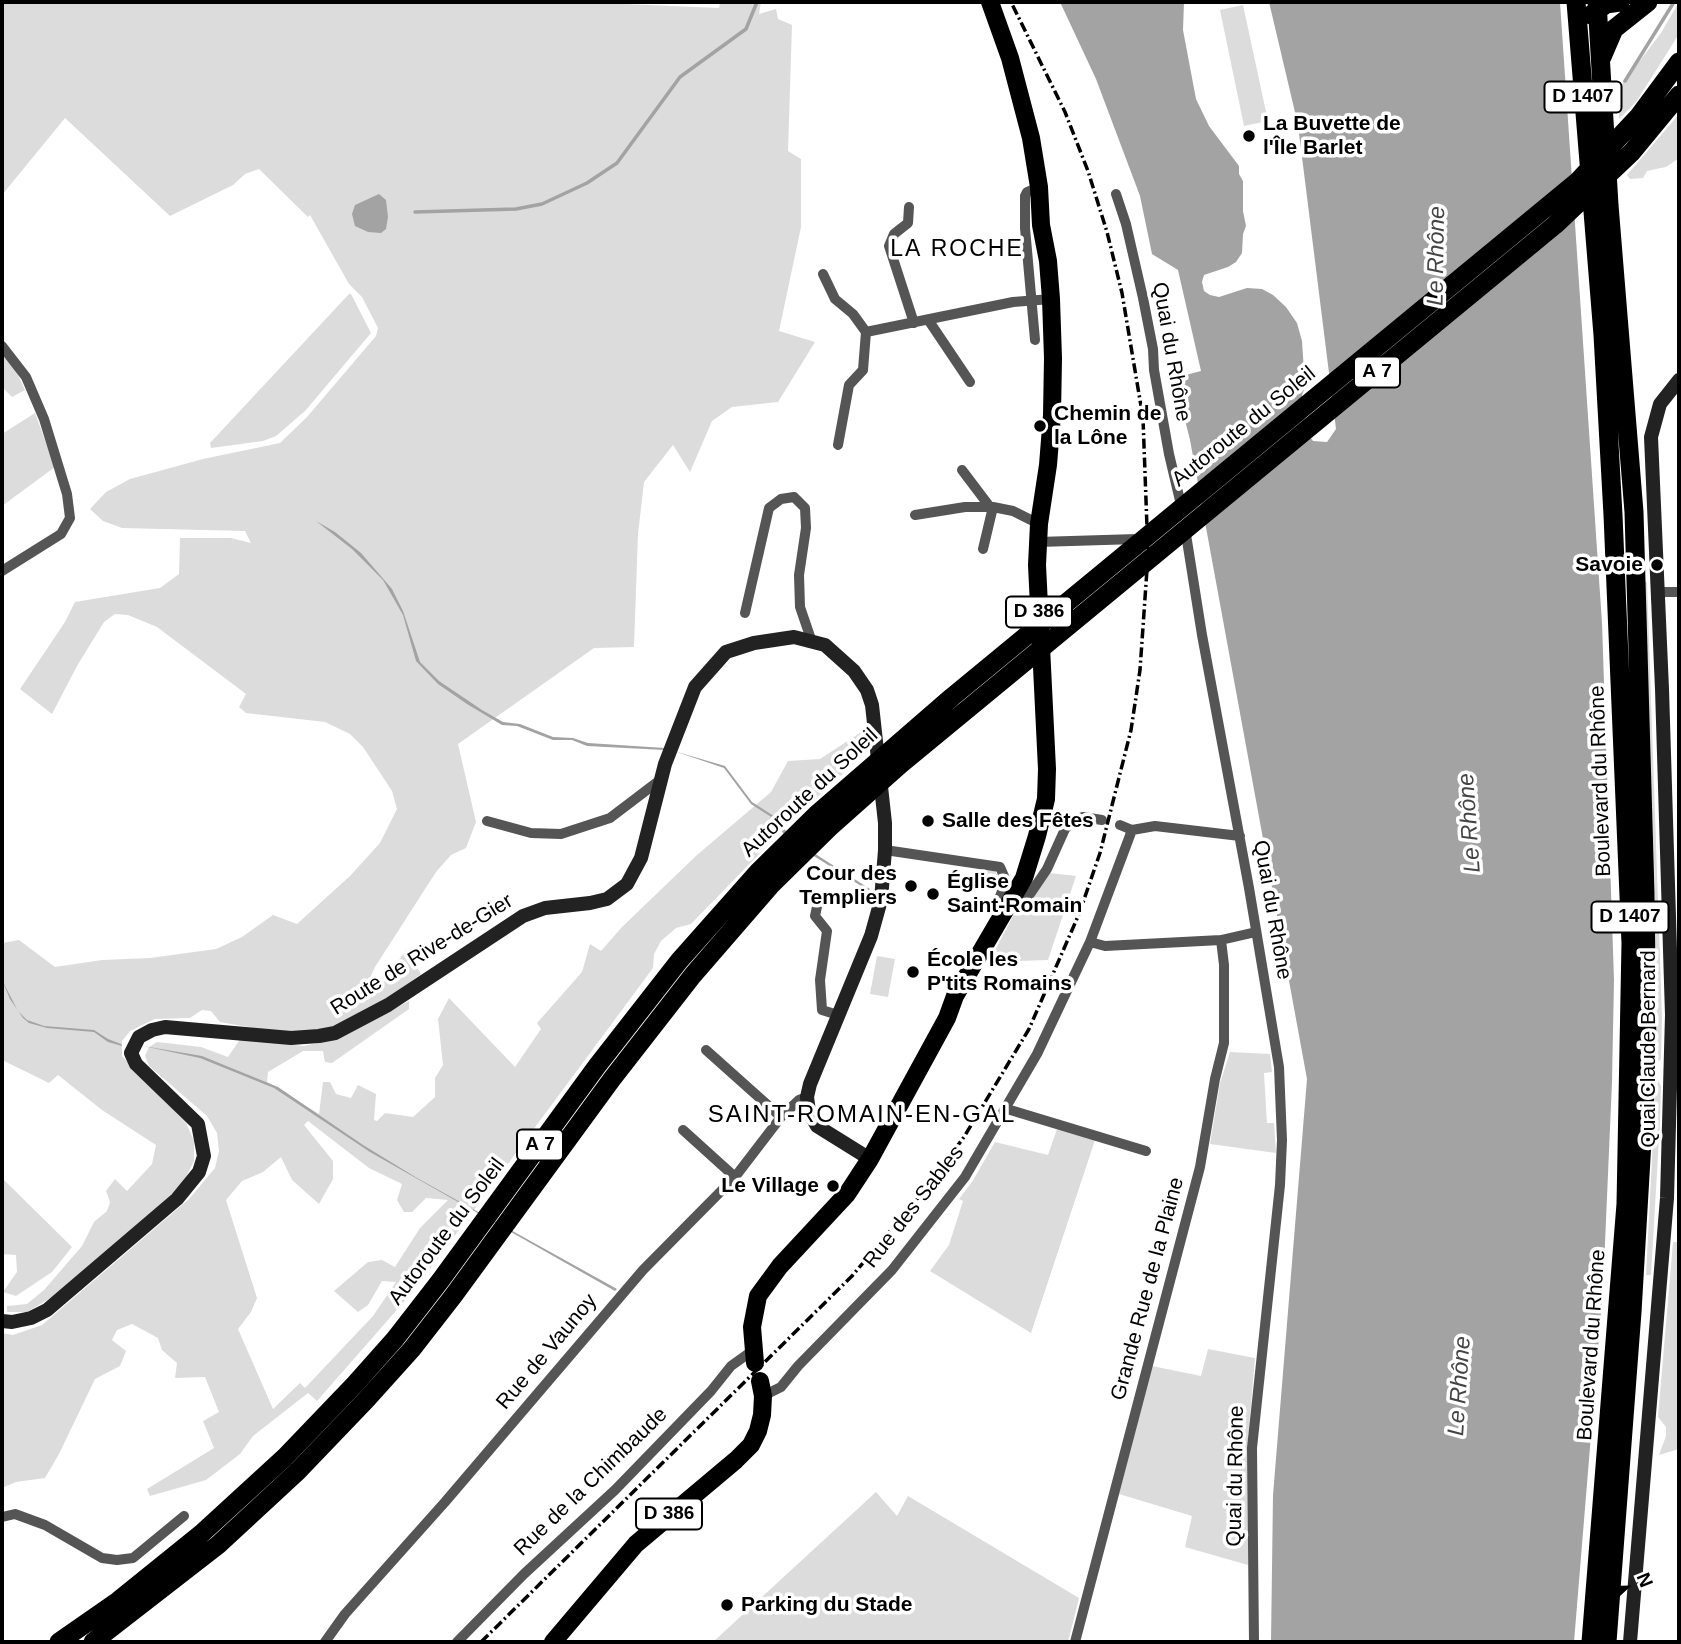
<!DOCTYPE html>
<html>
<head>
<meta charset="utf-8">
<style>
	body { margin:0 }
	#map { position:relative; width:1681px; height:1644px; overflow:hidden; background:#fff; font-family:Helvetica,sans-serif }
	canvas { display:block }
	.frame { position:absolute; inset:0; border:4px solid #000; pointer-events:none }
	.north { position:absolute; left:1590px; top:1553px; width:70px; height:70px; -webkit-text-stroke:5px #fff; paint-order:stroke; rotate:68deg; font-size:19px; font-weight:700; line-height:28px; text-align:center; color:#000 }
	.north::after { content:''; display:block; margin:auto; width:24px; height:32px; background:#000; clip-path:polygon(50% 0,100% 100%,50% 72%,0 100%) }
</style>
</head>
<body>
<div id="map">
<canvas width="1681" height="1644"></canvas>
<div class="frame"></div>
<div class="north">N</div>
</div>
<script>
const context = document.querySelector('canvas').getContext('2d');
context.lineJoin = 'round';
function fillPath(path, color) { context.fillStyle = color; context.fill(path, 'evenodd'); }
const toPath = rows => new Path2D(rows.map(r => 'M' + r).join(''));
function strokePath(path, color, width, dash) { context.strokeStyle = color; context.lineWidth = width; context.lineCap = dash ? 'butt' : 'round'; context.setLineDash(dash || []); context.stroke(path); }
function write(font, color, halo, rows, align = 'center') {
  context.font = font + ' Helvetica,sans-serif'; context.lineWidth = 7; context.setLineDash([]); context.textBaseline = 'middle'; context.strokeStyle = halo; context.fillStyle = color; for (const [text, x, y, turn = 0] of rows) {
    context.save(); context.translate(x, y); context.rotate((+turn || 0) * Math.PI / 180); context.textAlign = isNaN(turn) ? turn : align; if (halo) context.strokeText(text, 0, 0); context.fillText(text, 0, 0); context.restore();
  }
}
const green = toPath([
	[2,2,578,2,719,8,720,2,761,2,759,14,776,9,778,19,792,25,788,151,801,159,801,227,779,331,815,342,778,402,732,407,712,421,690,472,673,445,644,482,638,534,634,647,594,648,458,744,476,822,466,848,451,855,436,872,375,967,358,1003,373,996,406,950,421,974,373,1009,334,1027,306,1032,265,1030,220,1022,211,1011,202,1010,190,1018,155,1019,130,1031,122,1041,122,1056,186,1123,194,1141,194,1161,183,1183,161,1206,54,1296,27,1312,7,1312,7,1306,27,1304,44,1290,82,1246,94,1222,107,1211,110,1202,106,1191,115,1179,127,1191,152,1164,156,1145,102,1110,58,1075,49,1083,2,1060,2,943,19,940,55,967,102,960,150,958,216,949,242,937,273,915,297,924,350,876,380,843,397,809,392,791,363,747,350,734,325,722,246,713,239,707,246,694,157,627,128,615,115,614,104,622,77,666,52,714,20,689,65,622,75,602,160,588,179,574,180,538,231,538,251,543,245,531,122,528,103,521,90,509,106,492,130,479,203,459,280,443,307,417,376,336,378,328,362,297,349,284,310,215,308,217,259,169,245,174,233,185,170,216,65,118,2,195],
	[1679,2,1679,34,1636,102,1619,119,1619,88,1661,33],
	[1243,5,1268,121,1244,126,1220,10],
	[1679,114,1679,158,1666,167,1647,171,1643,178,1630,179,1627,175],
	[349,294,351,294,371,333,305,411,276,436,263,441,211,448,210,443],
	[2,351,17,373,25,390,12,397,2,387],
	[35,413,55,467,2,506,2,434],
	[1643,582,1647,582,1662,1017,1661,1059,1657,1063,1657,1078,1661,1086,1660,1121,1651,1275,1646,1275,1654,1119,1655,889],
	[869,727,871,748,794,818,691,924,676,928,661,941,654,954,653,968,416,1288,317,1401,308,1393,253,1436,240,1454,206,1480,150,1496,147,1489,214,1448,203,1421,219,1412,205,1377,175,1378,177,1363,162,1350,158,1338,132,1324,117,1330,112,1340,126,1351,120,1366,95,1379,59,1454,45,1478,16,1482,2,1488,2,1333,13,1335,42,1325,189,1199,215,1168,219,1151,217,1133,207,1116,149,1066,145,1056,149,1047,157,1042,201,1047,228,1057,241,1038,303,1046,337,1039,409,1001,409,1009,332,1063,325,1062,323,1051,303,1051,268,1072,267,1082,319,1114,323,1082,330,1082,336,1094,351,1098,358,1085,376,1094,374,1120,377,1121,385,1113,413,1117,435,1097,435,1078,443,1065,438,1019,449,998,515,1067,541,1029,537,1023,582,972,590,944,601,951,622,927,697,855,771,792,788,761,820,759],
	[308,1121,369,1168,402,1184,397,1200,404,1212,412,1212,426,1198,448,1200,420,1228,395,1267,382,1260,368,1262,334,1291,358,1312,368,1305,382,1281,396,1282,373,1316,305,1388,300,1383,273,1409,238,1329,251,1312,257,1298,226,1200,242,1181,263,1172,281,1157,292,1180,319,1204,333,1179,333,1161,304,1125],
	[979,870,995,871,998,876,992,891,974,884],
	[1050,873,1076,876,1048,960,989,962,1013,916,1030,902],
	[877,956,895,959,888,997,870,994],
	[1230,1052,1270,1054,1272,1072,1264,1073,1267,1123,1274,1123,1276,1153,1210,1144,1220,1083],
	[1057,1129,1095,1140,1031,1333,930,1271,949,1245,963,1201,959,1199,972,1182,995,1142,1048,1155],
	[2,1178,72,1247,52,1272,16,1296,3,1292,17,1272,16,1255,2,1254],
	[1673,1242,1679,1242,1679,1449,1659,1455,1666,1436,1666,1427,1658,1417],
	[1208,1349,1255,1358,1248,1440,1248,1565,1185,1547,1192,1516,1119,1494,1152,1366,1201,1376],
	[876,1492,897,1516,908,1496,1079,1598,1068,1642,713,1642]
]);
const water = toPath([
	[1060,2,1184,2,1183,30,1196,99,1209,126,1239,166,1239,174,1243,181,1243,211,1246,226,1243,234,1242,253,1236,262,1228,267,1204,275,1202,282,1204,291,1210,295,1219,297,1247,288,1262,289,1273,295,1286,307,1297,323,1302,341,1305,387,1302,395,1306,431,1313,441,1327,442,1336,429,1298,125,1269,2,1560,2,1602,623,1614,980,1612,1082,1603,1289,1574,1642,1271,1642,1273,1495,1307,1079,1190,440,1176,384,1182,376,1201,371,1178,270,1152,254,1140,196,1096,79],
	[379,194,386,200,388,217,386,229,381,233,368,232,355,226,352,214,355,205],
	[316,521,335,532,361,553,392,589,403,611,420,662,439,681,482,710,503,722,520,724,553,737,573,738,588,743,665,748,664,750,587,746,572,740,553,740,517,726,502,725,467,704,438,684,416,661,403,615,383,580,352,549],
	[674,751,725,766,752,802,780,820,789,837,870,889,869,891,787,839,781,830,779,822,751,804,724,768],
	[2,980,18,1011,27,1020,44,1026,94,1030,108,1039,121,1044,122,1046,108,1042,94,1032,47,1028,29,1023,23,1018,10,999],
	[143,1046,202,1056,278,1087,363,1145,417,1178,617,1289,615,1291,370,1152,274,1088,200,1058]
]);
const stream = toPath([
	[1625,81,1674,2],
	[415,212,516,209,542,204,587,183,617,163,680,77,746,29,757,2]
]);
const street = toPath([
	[1116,194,1126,224,1143,298,1153,349,1154,370,1169,454,1182,509],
	[909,207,908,223,894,234,889,246,914,323],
	[823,274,835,299,853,314,866,332],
	[929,321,970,382],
	[1035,340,1025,228,1025,196,1027,192,1039,187],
	[2,346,26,377,44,419,67,494,70,518,61,534,2,571],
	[838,445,849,385,863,370,866,332,1013,302,1051,299],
	[962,470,990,507],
	[915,515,965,507,993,507,1013,511,1039,524],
	[1185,528,1202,635,1249,888,1279,1067,1282,1140,1280,1185,1252,1448,1254,1642],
	[1038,542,1137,539],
	[983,549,993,507],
	[1658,592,1679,592],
	[745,613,769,508,781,499,794,497,805,508,806,528,799,575,800,607,812,642],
	[487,821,531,833,561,834,610,818,660,780],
	[1132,830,1155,826,1240,836],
	[885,850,1000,867,1006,881,997,904,1005,912],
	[1013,899,1021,902,1028,897,1047,869,1065,829,1073,821,1083,817,1102,820],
	[818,902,815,916,827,931,820,980,822,1010,838,1015],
	[1090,942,1105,946,1221,940,1256,932],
	[706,1050,781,1117],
	[1007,1109,1146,1151],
	[683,1130,735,1177],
	[763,1396,781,1387,798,1366,892,1270,965,1177,1037,1054,1090,942,1132,830,1120,825],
	[2,1517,15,1514,45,1525,102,1558,117,1560,133,1558,184,1516],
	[325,1642,345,1614,445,1502,643,1270,735,1177,781,1117,799,1100,807,1097],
	[457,1642,524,1574,615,1490,711,1391,731,1366,752,1351],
	[1075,1642,1200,1167,1215,1079,1224,1043,1224,965,1221,940]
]);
const secondary = toPath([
	[2,1321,12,1322,31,1318,47,1310,177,1199,199,1172,204,1156,198,1124,136,1064,131,1053,139,1037,152,1030,165,1027,291,1038,319,1036,335,1033,388,1005,523,916,545,908,590,903,607,899,627,884,641,858,665,764,695,687,726,652,754,643,794,637,825,645,854,671,867,690,872,705,885,823,885,850,881,900,871,936,810,1084,807,1097,809,1112,817,1126,870,1159],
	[1630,1642,1667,1198,1672,1015,1662,689,1651,437,1660,404,1679,380]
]);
const primary = toPath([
	[755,1363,752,1327,758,1296,780,1266,847,1194,870,1159,947,1018,955,996,1024,878,1037,836,1046,799,1047,769,1037,565,1039,524,1048,465,1052,415,1053,358,1051,299,1048,261,1041,225,1039,187,1031,138,1010,58,990,2],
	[553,1642,636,1544,736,1460,751,1445,758,1431,762,1415,763,1396,760,1381]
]);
const highway = toPath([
	[1576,2,1603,335,1613,515,1631,943,1626,1204,1591,1642],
	[1597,2,1609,205,1634,512,1645,892,1647,1056,1632,1312,1607,1642],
	[1591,15,1606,4,1620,2],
	[1602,57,1614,29,1648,2],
	[59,1642,118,1601,201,1534,285,1457,355,1384,395,1339,440,1281,597,1066,679,961,758,872,816,815,952,697,1578,181,1639,116,1679,62],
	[93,1642,218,1545,298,1471,367,1399,412,1349,454,1295,612,1079,693,975,771,885,829,828,901,764,1555,225,1632,152,1679,95]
]);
const rail = toPath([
	[481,1642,852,1276,927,1187,964,1137,1029,1029,1079,914,1100,853,1131,730,1140,670,1148,555,1143,418,1122,293,1107,232,1088,171,1065,112,1011,2]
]);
const markers = [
	[1249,136,7,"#000"],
	[1040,426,7,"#000"],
	[1657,565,7,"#000"],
	[928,821,7,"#000"],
	[911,886,7,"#000"],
	[933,894,7,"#000"],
	[913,972,7,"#000"],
	[833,1186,7,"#000"],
	[727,1605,7,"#000"]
];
const shields = [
	[1583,97,77],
	[1377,372,46],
	[1039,612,66],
	[1630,917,77],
	[540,1145,46],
	[669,1514,66]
];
const shieldNames = [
	["D 1407",1583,97],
	["A 7",1377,372],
	["D 386",1039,612],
	["D 1407",1630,917],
	["A 7",540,1145],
	["D 386",669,1514]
];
const poiNames = [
	["La Buvette de",1263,124],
	["l'Île Barlet",1263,148],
	["Chemin de",1054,414],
	["la Lône",1054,438],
	["Savoie",1643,565,"right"],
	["Salle des Fêtes",942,821],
	["Cour des",897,874,"right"],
	["Templiers",897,898,"right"],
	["Église",947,882],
	["Saint-Romain",947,906],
	["École les",927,960],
	["P'tits Romains",927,984],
	["Le Village",819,1186,"right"],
	["Parking du Stade",741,1605]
];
const streetNames = [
	["Quai du Rhône",1171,352,80],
	["Autoroute du Soleil",1244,427,-39],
	["Boulevard du Rhône",1601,781,-92],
	["Autoroute du Soleil",810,793,-43],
	["Quai du Rhône",1272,910,80],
	["Route de Rive-de-Gier",422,955,-32],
	["Quai Claude Bernard",1649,1049,-90],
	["Rue des Sables",914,1207,-52],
	["Autoroute du Soleil",447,1232,-53],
	["Grande Rue de la Plaine",1148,1289,-75],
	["Boulevard du Rhône",1592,1345,-86],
	["Rue de Vaunoy",547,1352,-50],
	["Quai du Rhône",1236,1476,-89],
	["Rue de la Chimbaude",591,1482,-44]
];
const neighbourhoodNames = [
	["LA ROCHE",957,250]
];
const waterNames = [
	["Le Rhône",1437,256,-89],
	["Le Rhône",1470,823,-94],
	["Le Rhône",1460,1386,-86]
];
const quarterNames = [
	["SAINT-ROMAIN-EN-GAL",862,1115]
];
fillPath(green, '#dcdcdc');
fillPath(water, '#a3a3a3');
strokePath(stream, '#a3a3a3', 3.5);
strokePath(street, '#555', 10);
strokePath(secondary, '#222', 14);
strokePath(primary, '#000', 18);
strokePath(highway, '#000', 19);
strokePath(rail, '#000', 3.5, [10, 3.5, 2, 3.5]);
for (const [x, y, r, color] of markers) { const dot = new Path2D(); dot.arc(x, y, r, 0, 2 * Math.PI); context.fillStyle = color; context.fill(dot); strokePath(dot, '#fff', 2.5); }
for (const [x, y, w] of shields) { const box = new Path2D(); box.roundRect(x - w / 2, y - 15.5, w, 31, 5); context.fillStyle = '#fff'; context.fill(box); strokePath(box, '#000', 2); }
write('bold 19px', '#000', null, shieldNames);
write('bold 21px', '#000', '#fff', poiNames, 'left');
write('21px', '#000', '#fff', streetNames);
context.letterSpacing = '2px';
write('23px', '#000', '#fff', neighbourhoodNames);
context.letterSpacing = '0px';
write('italic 23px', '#444', '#fff', waterNames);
context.letterSpacing = '2px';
write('24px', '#000', '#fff', quarterNames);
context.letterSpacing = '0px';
</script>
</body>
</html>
